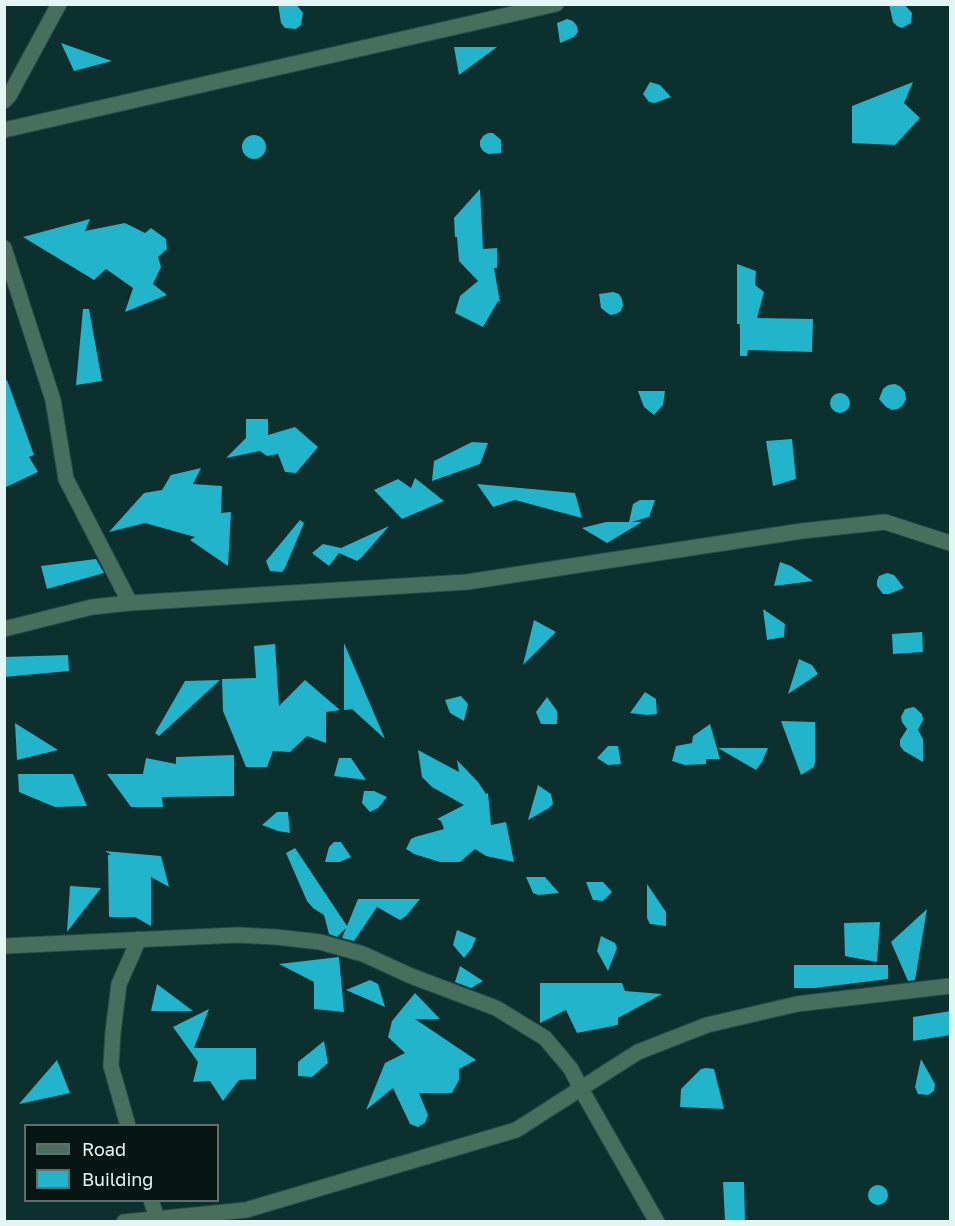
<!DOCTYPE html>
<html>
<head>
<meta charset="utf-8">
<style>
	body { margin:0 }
	#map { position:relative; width:955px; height:1226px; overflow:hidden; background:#0c302d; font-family:"Golos Text",sans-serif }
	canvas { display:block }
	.frame { position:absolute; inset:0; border:6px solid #e3f6f4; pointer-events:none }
	.legend { position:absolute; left:24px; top:1124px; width:195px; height:78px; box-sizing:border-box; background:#071513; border:2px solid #5f6f6d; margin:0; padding:8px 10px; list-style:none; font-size:18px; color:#e3f6f4 }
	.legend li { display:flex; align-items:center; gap:12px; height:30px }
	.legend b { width:30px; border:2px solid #5f6f6d }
</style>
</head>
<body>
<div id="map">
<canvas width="955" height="1226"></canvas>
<div class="frame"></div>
<ul class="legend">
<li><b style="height:8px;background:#486f5e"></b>Road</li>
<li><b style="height:16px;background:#22b4ca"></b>Building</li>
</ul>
</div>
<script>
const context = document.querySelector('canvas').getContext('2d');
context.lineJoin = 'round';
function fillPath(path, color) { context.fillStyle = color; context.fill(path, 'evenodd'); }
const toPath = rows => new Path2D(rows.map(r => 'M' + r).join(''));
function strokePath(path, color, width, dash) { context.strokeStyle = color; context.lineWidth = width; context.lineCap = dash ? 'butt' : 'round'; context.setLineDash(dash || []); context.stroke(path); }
const building = toPath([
	[278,4,296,4,303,13,301,25,296,29,285,28,281,23],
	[889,4,904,4,912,13,911,23,902,28,897,26,893,22],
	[567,19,573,21,577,26,578,32,574,37,560,43,557,23],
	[61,43,112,61,74,71],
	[454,47,497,47,459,75],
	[650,82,660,85,671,97,655,103,649,102,643,94],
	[913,82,904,103,920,118,895,145,852,143,852,106],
	[488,133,493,133,501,140,501,153,488,154,483,151,480,146,480,141,483,136],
	'242 147a12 12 0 1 1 24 0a12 12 0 1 1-24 0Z',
	[480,189,483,249,497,248,497,268,494,268,500,302,498,301,483,327,455,313,460,296,478,281,459,261,457,237,455,237,454,218],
	[90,219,85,231,125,223,145,233,151,228,166,239,167,249,158,257,161,267,153,284,167,295,125,312,133,288,106,269,94,280,23,237],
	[737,264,756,271,755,285,764,292,757,318,813,319,812,352,748,350,747,356,740,356,740,324,737,324],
	[613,292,619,294,622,299,623,305,621,311,616,314,610,315,601,308,599,294],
	[83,309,89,309,102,381,76,385],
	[7,380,34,455,29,457,38,472,4,488,4,381],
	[895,384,901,387,905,392,906,399,903,405,898,409,892,410,886,407,879,399,883,389,888,385],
	[638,391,665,391,663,405,654,415,644,407],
	'830 403a10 10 0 1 1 20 0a10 10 0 1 1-20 0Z',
	[246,419,268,419,268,435,295,427,318,447,296,473,285,472,278,454,267,456,260,451,226,458,246,438],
	[792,439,796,479,773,486,766,441],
	[472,442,488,443,480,464,432,481,434,461],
	[201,468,193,484,222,486,221,513,231,512,228,566,190,540,195,537,145,523,109,532,144,493,162,490,171,475],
	[415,478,444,501,402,519,374,490,398,479,411,488],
	[477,484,575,493,582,518,515,500,493,507],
	[640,500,655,500,649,517,632,522,642,522,607,543,582,528,606,522,629,522,633,504],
	[300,520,304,523,285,568,282,572,270,571,266,561],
	[389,526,362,557,357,561,339,553,329,566,312,553,323,544,341,548],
	[96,559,104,573,47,589,41,566],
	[780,562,791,566,813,581,774,586],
	[887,573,894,575,904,588,889,594,883,594,877,586,877,581,879,576],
	[763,609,785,624,784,637,767,640],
	[534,620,556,632,523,665],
	[922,632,923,652,893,654,892,634],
	[344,643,385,739,352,709,344,710],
	[275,644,279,706,305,680,340,710,326,712,326,743,307,736,290,752,273,751,267,767,246,767,223,711,222,679,256,678,254,646],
	[68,655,69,671,4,677,4,657],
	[799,659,812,665,818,674,788,694],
	[220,680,159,736,155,733,185,681],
	[645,692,656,699,657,714,647,715,630,713],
	[461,696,468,704,464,721,450,713,445,700],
	[547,697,557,711,557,724,541,724,536,712],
	[914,707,922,714,923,720,918,730,923,739,923,762,904,751,900,746,900,740,907,729,902,722,901,717,905,709],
	[781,721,815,722,815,762,814,767,801,775],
	[15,723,58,750,17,760],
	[710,724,720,759,706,759,706,764,685,765,672,761,676,746,692,743,693,736],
	[608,746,618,746,621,764,608,765,597,758],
	[718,748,768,748,762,762,756,770],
	[418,750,459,772,457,760,478,782,486,794,488,793,491,825,506,822,514,862,486,856,475,849,460,862,440,862,414,854,406,849,411,839,415,837,444,829,441,821,437,819,464,805,432,787,422,777],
	[234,755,234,796,162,797,163,807,131,807,107,774,143,774,146,758,176,764,176,757],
	[339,758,351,758,366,780,334,776],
	[18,774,73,774,87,806,55,807,19,792],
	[538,785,551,794,553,804,549,808,528,820],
	[364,791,374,791,387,797,378,808,370,812,362,803],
	[277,812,288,812,290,833,278,831,262,825],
	[334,842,341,842,351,857,340,862,325,862,329,847],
	[295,848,347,926,358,899,420,899,406,916,400,920,377,907,354,941,342,938,346,928,337,937,329,934,324,915,313,908,307,901,286,853],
	[105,851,161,856,169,887,151,877,151,926,135,917,109,917,108,855,111,855],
	[526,877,545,877,559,893,538,895,533,893],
	[586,882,603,882,612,892,603,901,593,900],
	[647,884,666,912,666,926,650,924,647,918],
	[70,886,101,888,67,932],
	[927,909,915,980,908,981,891,942],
	[880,922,877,962,845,956,844,923],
	[457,930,476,938,472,948,464,958,453,945],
	[601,936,615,943,617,948,608,971,597,951],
	[339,957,344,1012,314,1009,314,982,279,964],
	[794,965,888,965,888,979,815,988,794,988],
	[460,966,483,981,471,988,455,982],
	[370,980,378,984,385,1007,346,990],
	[540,983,622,983,625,991,662,994,618,1018,618,1025,577,1033,566,1010,540,1023],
	[157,984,193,1011,151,1011],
	[415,993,440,1019,415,1019,476,1060,459,1069,459,1080,452,1093,419,1093,428,1115,425,1123,418,1127,410,1124,393,1088,366,1110,385,1063,405,1053,388,1037,392,1021],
	[209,1009,194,1048,256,1048,256,1079,239,1080,223,1101,210,1081,193,1082,198,1062,173,1027],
	[951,1011,951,1035,913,1041,913,1017],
	[324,1041,328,1063,312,1077,298,1076,298,1062],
	[921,1059,935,1084,934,1091,928,1095,918,1094,915,1087],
	[57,1060,70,1093,19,1104],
	[706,1068,714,1069,724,1109,680,1107,681,1089,701,1069],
	[723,1182,744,1182,745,1221,725,1221],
	'868 1195a10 10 0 1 1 20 0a10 10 0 1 1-20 0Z'
]);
const street = toPath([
	[4,101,9,96,59,4],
	[4,130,556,4],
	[4,248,53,400,66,479,130,603],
	[4,629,92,607,130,603,467,582,802,531,885,522,950,543],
	[4,946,237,935,276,937,320,942,363,954,411,976,496,1008,545,1038,571,1069,581,1089,657,1222],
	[128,1126,111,1066,113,1032,119,984,139,939],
	[151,1200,158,1222],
	[124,1222,246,1210,516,1130,638,1052,707,1025,797,1004,950,986]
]);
fillPath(building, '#22b4ca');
strokePath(street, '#2a4c49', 17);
strokePath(street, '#486f5e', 15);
</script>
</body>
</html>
